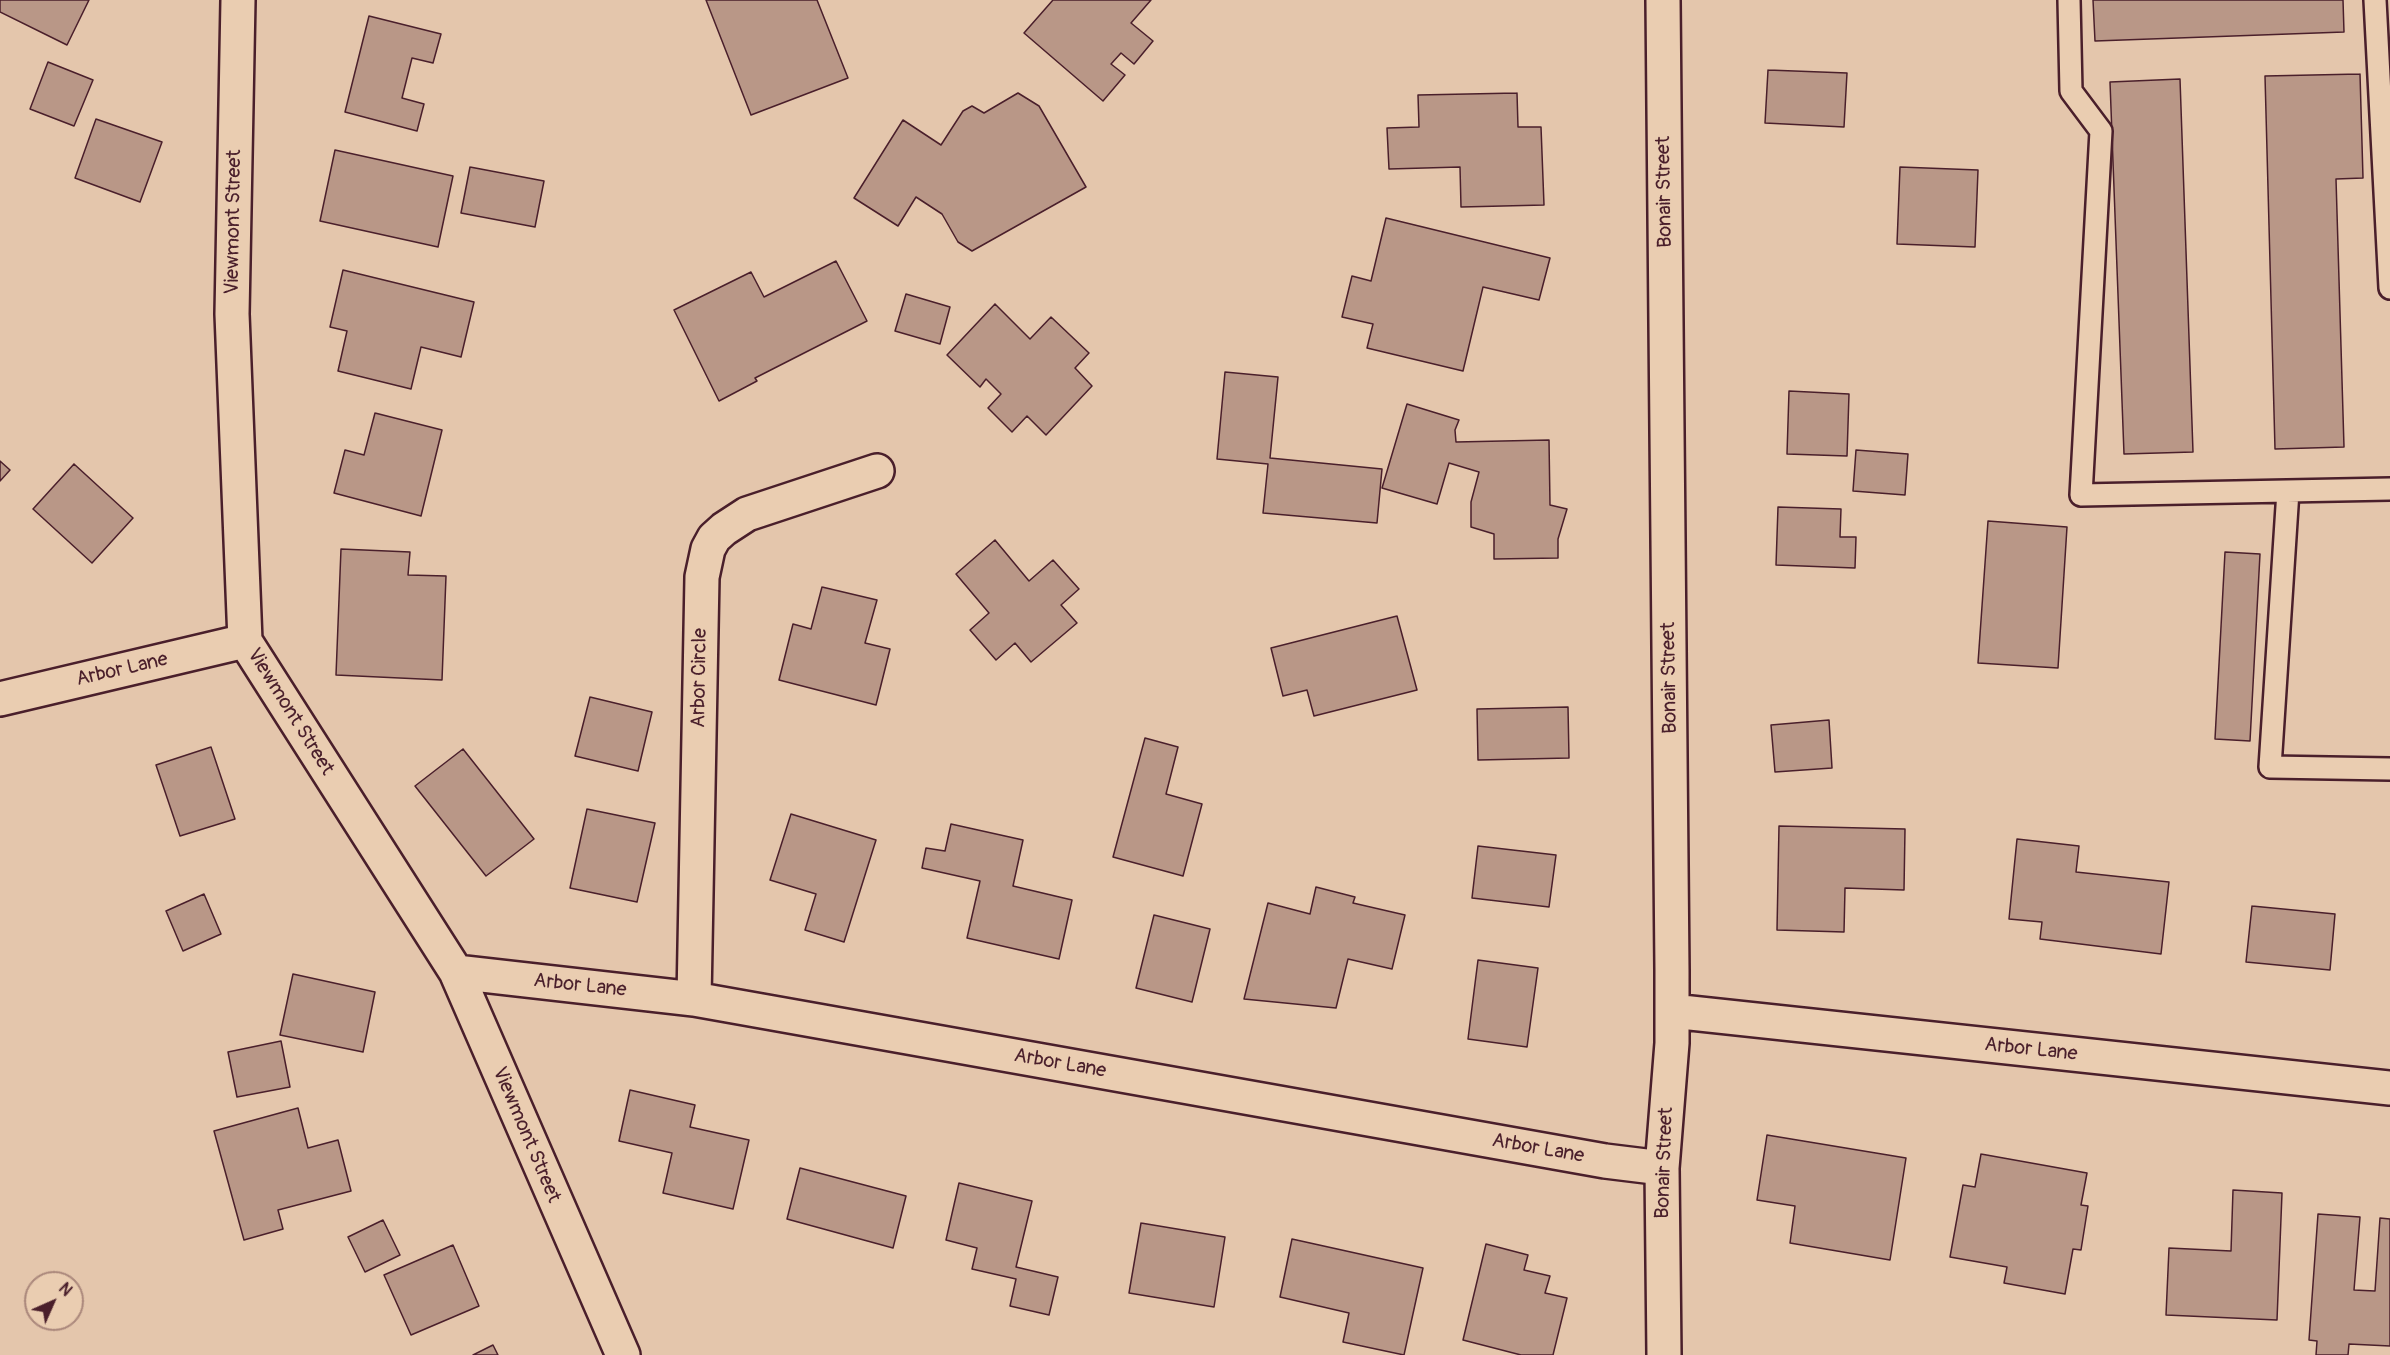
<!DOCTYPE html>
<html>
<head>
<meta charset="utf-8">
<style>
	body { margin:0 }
	#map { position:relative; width:2390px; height:1355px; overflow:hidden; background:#e4c6ac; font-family:Pangolin,sans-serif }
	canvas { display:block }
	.north { position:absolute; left:24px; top:1271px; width:60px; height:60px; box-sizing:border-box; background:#eacdb1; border:2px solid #aa877b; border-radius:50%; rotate:45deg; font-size:16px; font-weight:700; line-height:24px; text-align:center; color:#4a1f2b }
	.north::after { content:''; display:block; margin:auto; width:21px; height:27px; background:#4a1f2b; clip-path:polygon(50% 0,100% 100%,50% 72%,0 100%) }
</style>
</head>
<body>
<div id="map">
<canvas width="2390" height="1355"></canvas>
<div class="north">N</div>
</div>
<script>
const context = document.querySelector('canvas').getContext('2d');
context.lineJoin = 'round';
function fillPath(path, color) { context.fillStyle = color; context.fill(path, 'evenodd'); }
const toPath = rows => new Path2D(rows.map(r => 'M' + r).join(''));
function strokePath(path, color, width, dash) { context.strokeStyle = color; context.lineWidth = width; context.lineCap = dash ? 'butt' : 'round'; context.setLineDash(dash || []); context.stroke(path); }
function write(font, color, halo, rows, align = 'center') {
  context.font = font + ' Pangolin,sans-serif'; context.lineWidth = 4.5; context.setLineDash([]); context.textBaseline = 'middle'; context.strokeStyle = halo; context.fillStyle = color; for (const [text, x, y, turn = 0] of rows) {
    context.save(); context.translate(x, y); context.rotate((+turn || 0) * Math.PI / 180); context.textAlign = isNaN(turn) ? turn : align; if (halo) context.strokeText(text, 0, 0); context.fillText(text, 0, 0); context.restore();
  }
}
const building = toPath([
	[0,0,89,0,67,45,0,12,0,0],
	[706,0,817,0,848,78,751,115,706,0],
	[1053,0,1151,0,1131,23,1153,41,1134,64,1121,53,1111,64,1125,75,1103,101,1024,33,1053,0],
	[2093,0,2343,0,2344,32,2095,41,2093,0],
	[369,16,441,34,433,63,412,58,402,98,424,104,417,131,345,112,369,16],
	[48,62,93,80,74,126,30,109,48,62],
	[1768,70,1847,73,1844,127,1765,123,1768,70],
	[2360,74,2363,178,2336,179,2344,447,2275,449,2265,76,2360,74],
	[2180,79,2193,452,2124,454,2110,82,2180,79],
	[1018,93,1039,106,1086,187,972,251,958,242,942,214,916,197,898,226,854,198,903,120,941,145,963,111,972,106,984,113,1018,93],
	[1517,93,1518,127,1541,127,1544,205,1461,207,1460,167,1389,169,1387,128,1419,127,1418,95,1517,93],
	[96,119,162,142,140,202,75,178,96,119],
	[335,150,453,176,438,247,320,221,335,150],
	[470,167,544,181,535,227,461,213,470,167],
	[1900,167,1978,170,1975,247,1897,244,1900,167],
	[1386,218,1550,258,1539,300,1483,287,1463,371,1367,348,1373,324,1342,317,1352,276,1371,281,1386,218],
	[836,261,867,321,755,378,757,381,719,401,674,310,751,272,764,297,836,261],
	[343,270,474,302,461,357,421,347,411,389,338,371,347,331,330,327,343,270],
	[906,294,950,307,940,344,895,331,906,294],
	[995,304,1030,339,1051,317,1089,353,1075,368,1092,386,1046,435,1027,416,1012,432,988,408,1001,394,986,379,980,387,947,355,995,304],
	[1225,372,1278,377,1270,458,1382,469,1377,523,1263,513,1268,464,1217,459,1225,372],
	[1789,391,1849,394,1847,456,1787,454,1789,391],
	[1407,404,1459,420,1455,430,1456,442,1549,440,1550,505,1567,509,1558,539,1558,558,1494,559,1494,534,1471,527,1471,502,1479,472,1449,463,1437,504,1382,488,1407,404],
	[375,413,442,430,421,516,334,493,345,450,364,455,375,413],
	[1856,450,1908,454,1905,495,1853,491,1856,450],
	[0,461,10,470,0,481,0,461],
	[74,464,133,518,92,563,33,509,74,464],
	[1778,507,1841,509,1840,537,1856,537,1855,568,1776,565,1778,507],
	[1988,521,2067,527,2058,668,1978,663,1988,521],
	[995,540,1029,581,1053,560,1079,589,1061,605,1077,623,1031,662,1015,643,996,660,970,630,989,613,956,574,995,540],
	[341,549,410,552,408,575,446,576,442,680,336,675,341,549],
	[2225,552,2260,554,2250,741,2215,739,2225,552],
	[822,587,877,600,865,643,890,649,876,705,779,680,793,624,811,629,822,587],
	[1397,616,1417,690,1314,716,1307,690,1283,696,1271,648,1397,616],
	[590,697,652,712,638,771,575,756,590,697],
	[1568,707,1569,758,1478,760,1477,709,1568,707],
	[1829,720,1832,768,1775,772,1771,725,1829,720],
	[1145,738,1178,747,1166,794,1202,804,1183,876,1113,857,1145,738],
	[211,747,235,819,180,836,156,765,211,747],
	[463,749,534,839,486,876,415,786,463,749],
	[587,809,655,823,637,902,570,888,587,809],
	[791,814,876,840,844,942,805,930,816,894,770,880,791,814],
	[951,824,1023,840,1013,886,1072,900,1059,959,967,938,980,881,922,868,926,848,945,851,951,824],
	[1779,826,1905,829,1904,890,1845,888,1844,932,1777,930,1779,826],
	[2017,839,2079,846,2076,872,2169,882,2161,954,2040,939,2042,922,2009,919,2017,839],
	[1478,846,1556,855,1549,907,1472,898,1478,846],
	[1316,887,1355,897,1353,903,1405,915,1392,969,1348,959,1336,1008,1244,999,1268,903,1310,914,1316,887],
	[204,894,221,934,183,951,166,911,204,894],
	[2252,906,2335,914,2330,970,2246,962,2252,906],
	[1154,915,1210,929,1192,1002,1136,988,1154,915],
	[1478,960,1538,968,1527,1047,1468,1039,1478,960],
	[293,974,375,992,363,1052,280,1035,293,974],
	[281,1041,290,1087,237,1097,228,1052,281,1041],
	[630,1090,695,1105,690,1127,749,1140,733,1209,663,1193,672,1153,619,1141,630,1090],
	[298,1108,308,1148,338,1140,351,1191,278,1210,283,1229,244,1240,214,1131,298,1108],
	[1767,1135,1906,1158,1890,1260,1790,1243,1795,1206,1757,1200,1767,1135],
	[1981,1154,2087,1173,2081,1205,2088,1206,2081,1250,2073,1249,2065,1294,2004,1283,2007,1267,1950,1257,1963,1185,1975,1187,1981,1154],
	[800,1168,906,1196,893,1248,787,1219,800,1168],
	[959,1183,1032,1201,1016,1267,1058,1277,1049,1315,1010,1306,1016,1279,972,1269,977,1248,946,1240,959,1183],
	[2233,1190,2282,1193,2277,1320,2166,1315,2169,1248,2231,1251,2233,1190],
	[2318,1214,2360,1217,2354,1290,2375,1291,2380,1218,2390,1219,2390,1346,2349,1344,2348,1355,2316,1355,2317,1341,2309,1340,2318,1214],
	[383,1220,400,1255,365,1272,348,1237,383,1220],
	[1141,1223,1225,1237,1214,1307,1129,1293,1141,1223],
	[1292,1239,1423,1268,1404,1355,1343,1342,1349,1313,1280,1297,1292,1239],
	[1486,1244,1528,1255,1524,1270,1550,1276,1545,1293,1567,1298,1553,1355,1521,1355,1463,1340,1486,1244],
	[453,1245,479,1306,411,1335,384,1275,453,1245],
	[493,1345,498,1355,473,1355,493,1345]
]);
const lane = toPath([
	[2069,0,2071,91,2101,131,2081,495,2390,489],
	[2375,0,2390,288],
	[2288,491,2270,767,2390,769]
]);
const street = toPath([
	[238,0,232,314,245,641,456,972,623,1355],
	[1663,0,1672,970,1672,1043,1662,1168,1664,1355],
	[0,699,245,641],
	[456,972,694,999,1605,1161,1662,1168],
	[694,999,702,577,708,549,714,538,724,529,747,514,877,471],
	[1672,1011,2390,1088]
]);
const streetNames = [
	["Bonair Street",1665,192,-91],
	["Viewmont Street",234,222,-89],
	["Arbor Lane",122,670,-13],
	["Arbor Circle",700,678,-89],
	["Bonair Street",1670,678,-91],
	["Viewmont Street",290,712,58],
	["Arbor Lane",580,986,6],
	["Arbor Lane",2031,1050,6],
	["Arbor Lane",1060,1064,10],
	["Viewmont Street",526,1135,67],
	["Arbor Lane",1538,1149,10],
	["Bonair Street",1665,1163,-88]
];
fillPath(building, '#b99787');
strokePath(building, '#4a1f2b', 1.5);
strokePath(lane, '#4a1f2b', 26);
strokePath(street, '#4a1f2b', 38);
strokePath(lane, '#eacdb1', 21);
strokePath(street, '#eacdb1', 33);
write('20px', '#4a1f2b', '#eacdb1', streetNames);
</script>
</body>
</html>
